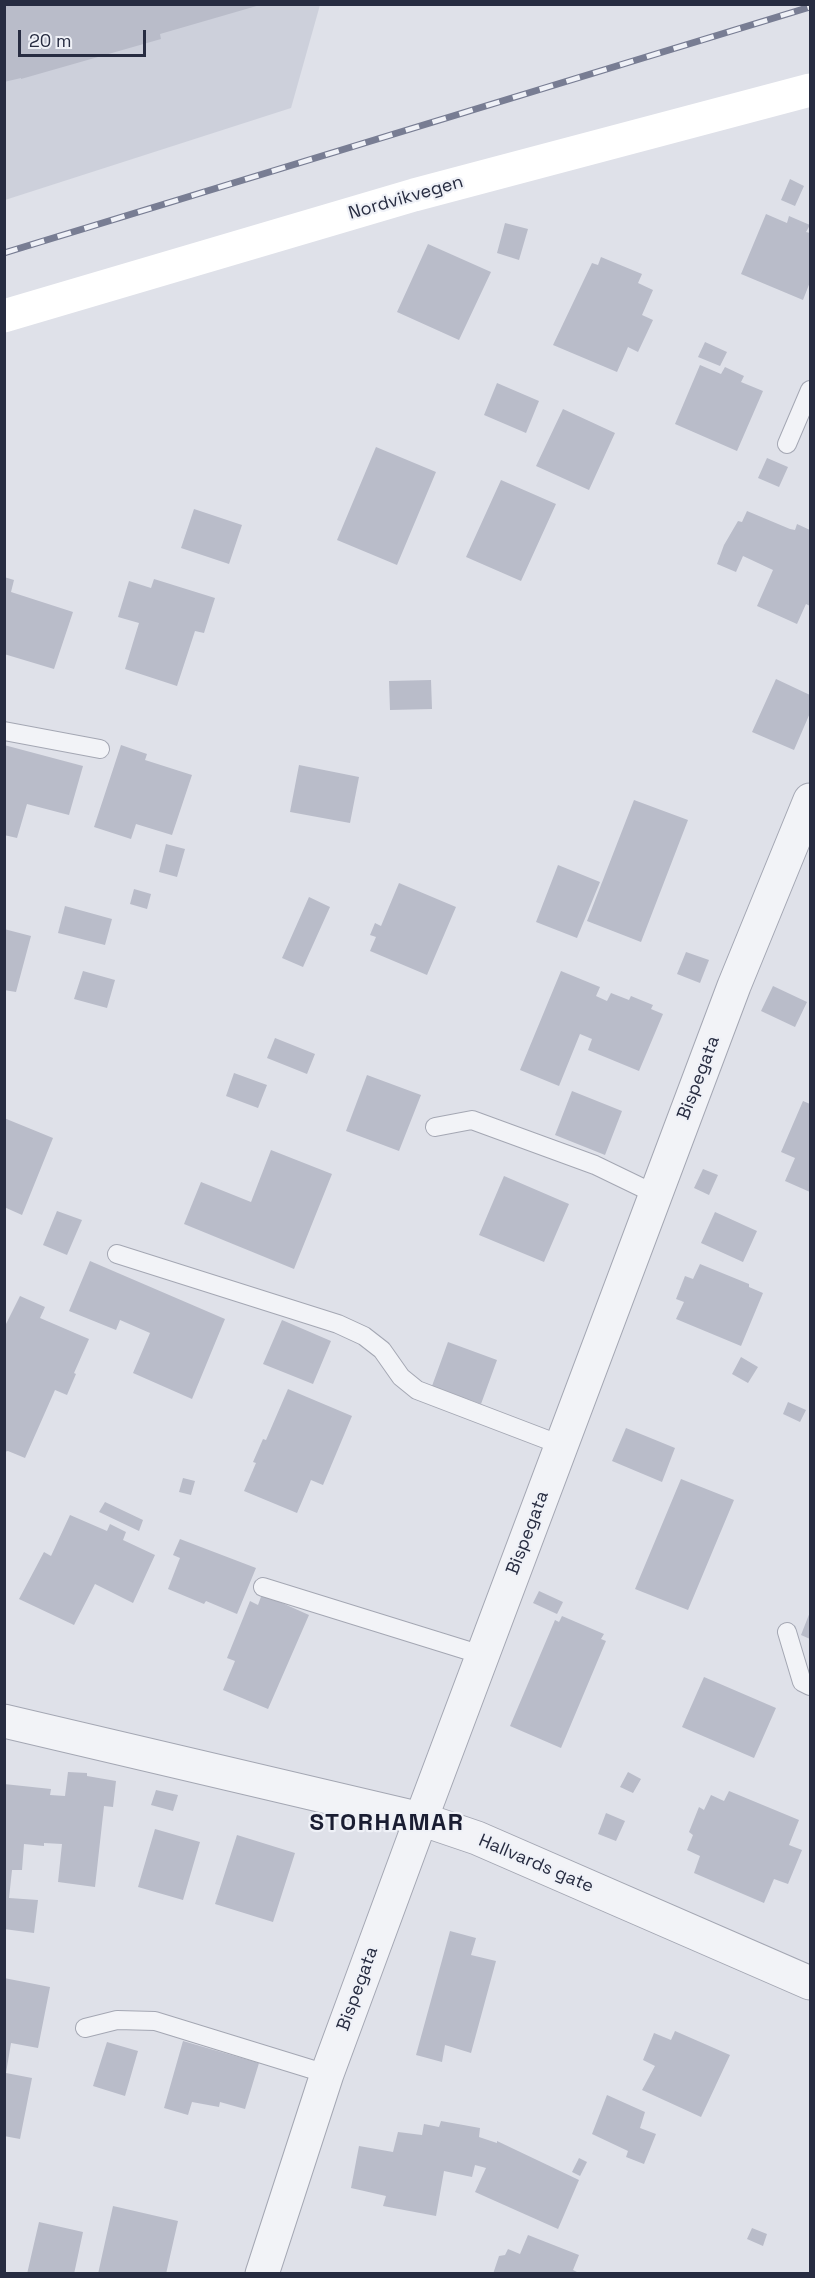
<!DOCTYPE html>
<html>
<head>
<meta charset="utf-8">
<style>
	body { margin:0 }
	#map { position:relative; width:815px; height:2278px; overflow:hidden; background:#dfe1e9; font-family:"Space Grotesk",sans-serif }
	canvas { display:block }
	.frame { position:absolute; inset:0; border:6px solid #272c41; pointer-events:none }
	.scale { position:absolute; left:18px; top:30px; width:128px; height:27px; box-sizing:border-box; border:3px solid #272c41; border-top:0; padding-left:8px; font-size:18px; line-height:21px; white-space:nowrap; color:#272c41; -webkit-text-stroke:4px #eff1f7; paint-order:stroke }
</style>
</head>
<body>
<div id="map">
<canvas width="815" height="2278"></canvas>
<div class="frame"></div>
<div class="scale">20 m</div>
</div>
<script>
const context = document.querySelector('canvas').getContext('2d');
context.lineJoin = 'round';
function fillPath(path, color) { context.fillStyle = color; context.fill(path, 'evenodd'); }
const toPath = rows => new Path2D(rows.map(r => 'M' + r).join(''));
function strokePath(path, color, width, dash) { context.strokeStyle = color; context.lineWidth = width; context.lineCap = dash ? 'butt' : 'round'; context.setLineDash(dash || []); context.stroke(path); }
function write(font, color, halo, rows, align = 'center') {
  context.font = font + ' "Space Grotesk",sans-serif'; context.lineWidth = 4.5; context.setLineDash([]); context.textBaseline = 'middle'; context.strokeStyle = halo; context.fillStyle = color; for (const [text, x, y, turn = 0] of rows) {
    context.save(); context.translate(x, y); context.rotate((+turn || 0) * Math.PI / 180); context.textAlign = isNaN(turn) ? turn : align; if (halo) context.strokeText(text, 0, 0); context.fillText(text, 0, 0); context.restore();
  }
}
const built = toPath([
	[5,5,320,5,291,108,5,200]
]);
const building = toPath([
	[4,4,260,4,260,5,160,34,161,39,21,79,21,78,4,82],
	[790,179,804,186,795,206,781,200],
	[766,214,787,223,789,216,810,225,806,232,810,233,810,282,803,300,741,274],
	[505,223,528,229,519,260,497,253],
	[428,244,491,272,459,340,397,312],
	[601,257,642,274,638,283,653,290,642,315,653,320,638,352,628,347,617,372,553,345,592,263,598,265],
	[705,342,727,352,720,366,698,357],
	[700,365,721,374,725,367,744,376,741,382,763,391,737,451,675,424],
	[497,383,539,401,526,433,484,415],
	[563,409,615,433,589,490,536,466],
	[376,447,436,472,397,565,337,540],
	[767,458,788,467,779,487,758,478],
	[501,480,556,504,521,581,466,557],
	[194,509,242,525,229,564,181,548],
	[747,511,790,529,795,530,797,524,810,530,810,606,806,604,797,624,757,606,773,570,743,556,736,572,717,564,724,545,738,521,742,522],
	[4,577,14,580,11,592,73,612,54,669,4,654],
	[154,579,215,598,204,633,195,631,177,686,125,669,139,623,118,617,129,581,151,588],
	[776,679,810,695,810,713,794,750,752,732],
	[431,680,432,709,390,710,389,681],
	[4,745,83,766,69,815,27,804,17,838,4,835],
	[121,745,147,754,145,760,192,775,172,835,136,824,131,839,94,827],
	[299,765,359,777,350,823,290,812],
	[634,800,688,820,641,942,587,921],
	[166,844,185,849,177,877,159,872],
	[558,865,600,882,577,938,536,922],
	[399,883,456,907,427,975,370,951,376,937,370,935,375,923,381,926],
	[134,889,151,894,147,909,130,904],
	[309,897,330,907,303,967,282,958],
	[65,906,112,919,105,945,58,933],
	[4,929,31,936,16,992,4,990],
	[686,952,709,960,700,983,677,974],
	[83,971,115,980,107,1008,74,999],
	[561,971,600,987,596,996,607,1001,611,993,629,1000,631,996,653,1005,651,1009,663,1014,639,1071,588,1050,592,1039,580,1034,559,1086,520,1070],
	[773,986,807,1002,795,1027,761,1011],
	[275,1038,315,1054,307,1074,267,1058],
	[234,1073,267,1085,258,1108,226,1096],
	[367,1075,421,1095,399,1151,346,1131],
	[572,1091,622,1111,605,1155,555,1135],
	[803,1101,810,1104,810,1192,785,1181,795,1158,781,1152],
	[4,1118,53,1138,22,1215,4,1207],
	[271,1150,332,1174,294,1269,184,1224,201,1182,251,1202],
	[703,1169,718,1175,709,1195,694,1188],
	[504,1176,569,1204,544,1262,479,1235],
	[57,1211,82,1220,67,1255,43,1245],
	[715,1212,757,1231,743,1262,701,1243],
	[90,1261,225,1319,192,1399,133,1373,150,1333,120,1320,116,1330,69,1311],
	[700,1264,749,1284,749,1287,763,1293,741,1346,676,1319,684,1302,676,1299,685,1276,693,1279],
	[20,1296,45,1307,40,1318,89,1339,74,1373,76,1374,67,1395,55,1390,25,1458,8,1451,4,1452,4,1328],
	[282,1320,331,1341,313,1384,263,1364],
	[448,1342,497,1360,481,1404,432,1386],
	[741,1357,758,1367,748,1383,732,1374],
	[288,1389,352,1416,323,1485,311,1480,297,1513,244,1491,256,1463,253,1462,263,1439,266,1440],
	[788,1402,806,1410,800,1422,783,1414],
	[626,1428,675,1448,662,1482,612,1461],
	[183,1478,195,1481,191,1495,179,1492],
	[681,1479,734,1500,688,1610,635,1589],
	[105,1502,143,1520,139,1531,99,1512],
	[70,1515,107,1531,110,1524,126,1532,123,1540,155,1555,133,1603,95,1584,74,1625,19,1599,44,1552,51,1556],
	[180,1539,256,1568,237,1614,206,1601,204,1604,168,1589,180,1558,173,1555],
	[539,1591,563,1602,557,1614,533,1603],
	[262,1594,309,1615,268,1709,223,1690,235,1661,227,1658,250,1601,258,1605],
	[810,1612,810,1639,801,1635],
	[562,1616,604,1634,601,1639,606,1641,561,1748,510,1726,555,1620,559,1622],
	[704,1677,776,1708,754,1758,682,1727],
	[68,1772,87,1773,87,1776,116,1781,113,1807,104,1806,95,1887,58,1882,62,1844,44,1843,44,1846,24,1844,22,1870,12,1870,9,1898,38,1900,34,1933,4,1929,4,1784,51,1789,50,1795,65,1796],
	[628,1772,641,1779,633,1793,620,1787],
	[156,1790,178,1795,173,1811,151,1805],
	[729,1791,799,1820,789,1845,802,1850,788,1884,774,1879,764,1903,694,1873,700,1856,687,1850,693,1835,689,1832,699,1807,704,1810,711,1795,724,1801],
	[606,1813,625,1821,616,1841,598,1834],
	[155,1829,200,1842,183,1900,138,1887],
	[237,1835,295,1853,273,1922,215,1904],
	[450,1931,476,1938,471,1955,496,1961,471,2053,445,2045,442,2062,416,2055],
	[4,1978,50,1987,38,2048,11,2043,6,2073,32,2078,20,2139,4,2136],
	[675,2031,730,2055,701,2117,642,2090,655,2066,643,2060,654,2033,671,2040],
	[183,2041,259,2063,245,2109,220,2102,219,2107,192,2102,188,2115,164,2108],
	[107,2042,138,2051,125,2096,93,2086],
	[607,2095,645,2112,640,2128,656,2134,644,2164,626,2157,628,2151,592,2134],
	[441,2121,480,2128,479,2137,497,2143,497,2141,579,2180,558,2229,475,2192,486,2168,475,2165,472,2177,444,2171,436,2216,383,2206,386,2196,351,2188,359,2146,393,2152,398,2132,422,2135,424,2124,439,2127],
	[579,2158,587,2162,580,2176,572,2172],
	[113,2206,178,2221,166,2274,98,2274],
	[39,2222,83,2232,74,2274,27,2274],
	[752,2228,767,2234,763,2246,747,2239],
	[528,2235,579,2255,573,2270,581,2274,493,2274,499,2256,505,2255,508,2249,520,2254]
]);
const lane = toPath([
	[787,444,810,390],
	[4,731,100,749],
	[435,1127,472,1120,595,1165,655,1194],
	[117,1254,338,1324,364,1336,382,1350,401,1377,417,1390,561,1445],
	[263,1587,482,1655],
	[787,1632,802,1682,810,1686],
	[85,2028,117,2020,155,2021,327,2074]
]);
const street = toPath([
	[4,1721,421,1819,477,1838,810,1983],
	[262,2274,327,2074,421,1819,734,986,810,800]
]);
const secondary = toPath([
	[4,316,414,195,810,90]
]);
const rail = toPath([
	[4,253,810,7]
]);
const streetNames = [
	["Nordvikvegen",406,198,-16],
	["Bispegata",699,1078,-69],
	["Bispegata",528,1533,-69],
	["Hallvards gate",536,1864,23],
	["Bispegata",358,1989,-70]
];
const districtNames = [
	["STORHAMAR",387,1823]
];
fillPath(built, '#cdd0db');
fillPath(building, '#b9bcc9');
strokePath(lane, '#a4a7b3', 20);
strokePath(street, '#a4a7b3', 35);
strokePath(lane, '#f2f3f7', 18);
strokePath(street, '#f2f3f7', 33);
strokePath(secondary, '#fff', 33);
strokePath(rail, '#787d93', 7);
strokePath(rail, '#eff1f7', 4.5, [14]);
write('18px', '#272c41', '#eff1f7', streetNames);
context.letterSpacing = '1.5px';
write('bold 24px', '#1a1d32', '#eff1f7', districtNames);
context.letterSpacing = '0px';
</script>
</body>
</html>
